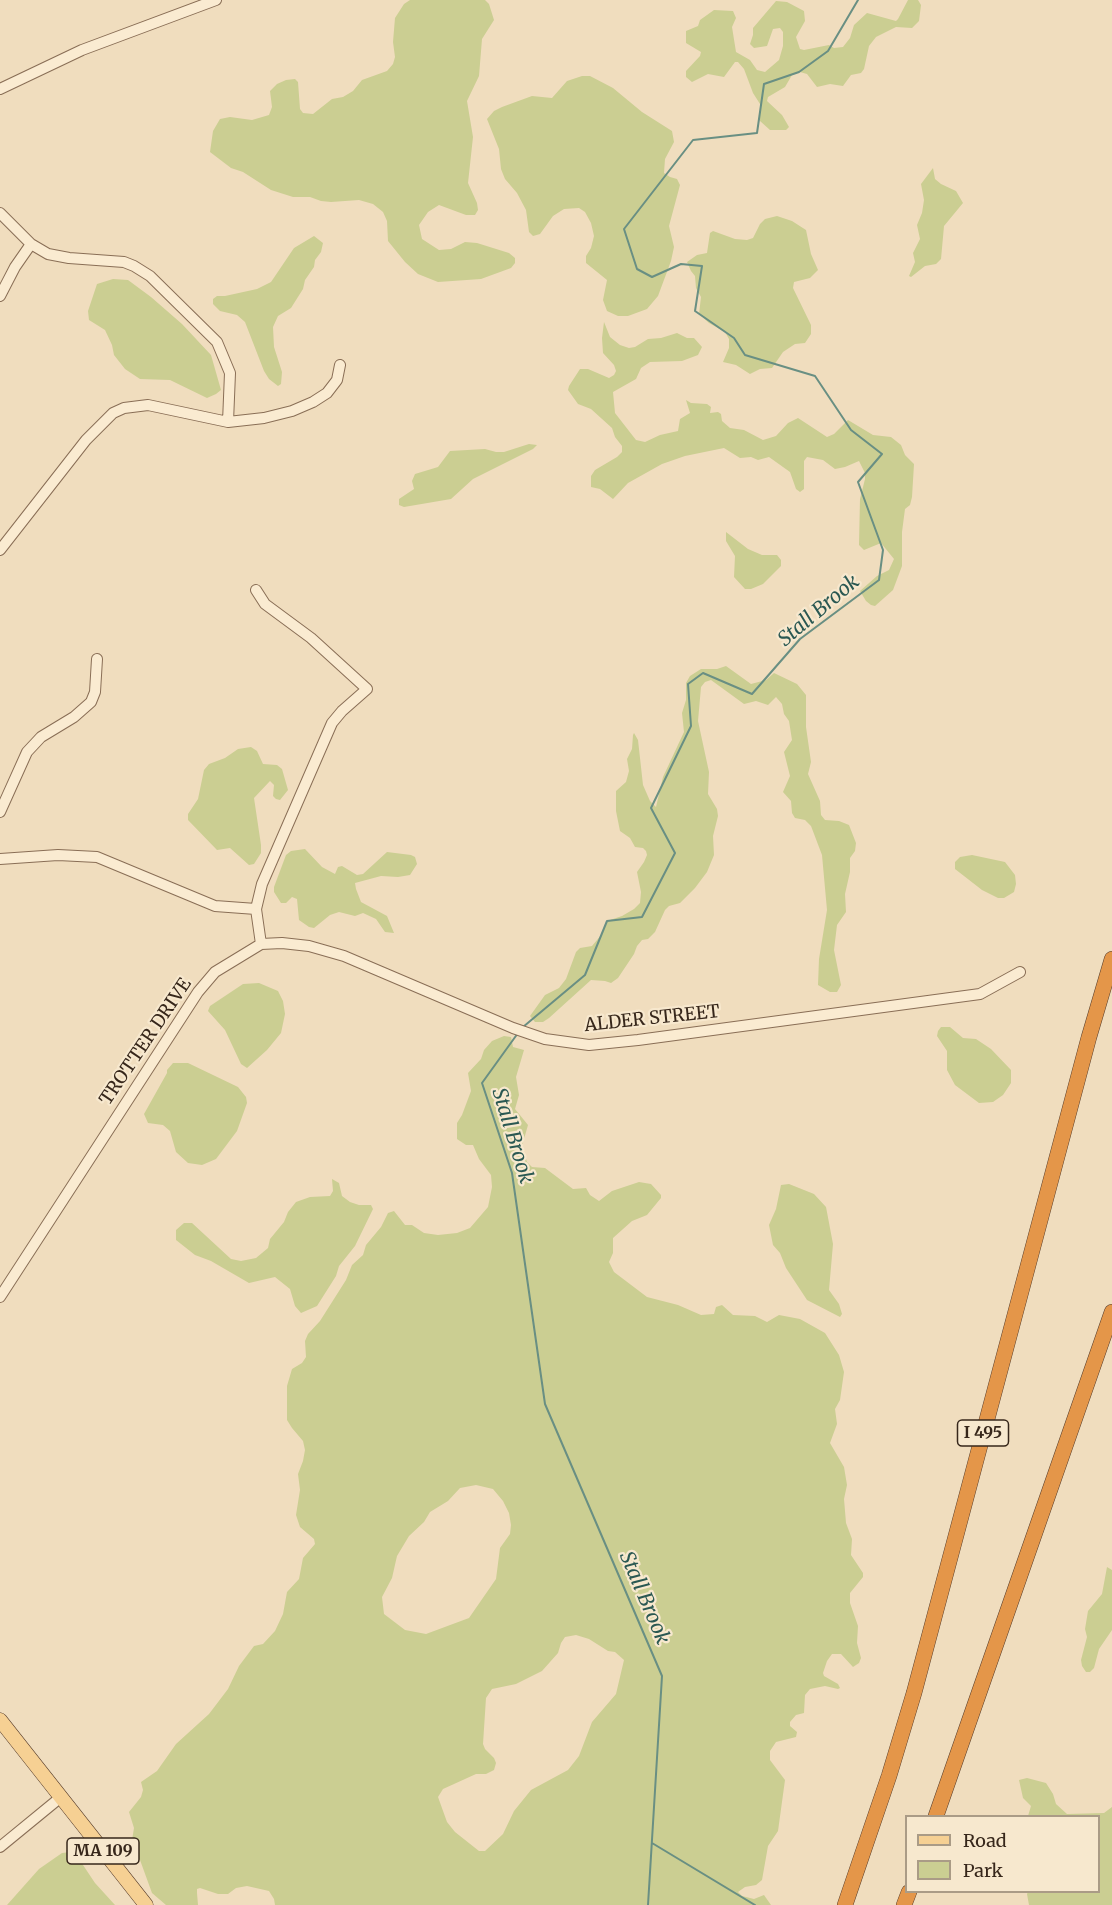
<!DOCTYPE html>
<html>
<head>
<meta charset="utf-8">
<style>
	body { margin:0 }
	#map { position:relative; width:1112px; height:1905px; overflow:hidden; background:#f0ddbe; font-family:Merriweather,serif }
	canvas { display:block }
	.legend { position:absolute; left:905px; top:1815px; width:195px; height:78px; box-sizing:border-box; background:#f7e8ce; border:2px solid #aa9b86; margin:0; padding:8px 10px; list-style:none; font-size:18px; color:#37271b }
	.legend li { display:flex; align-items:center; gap:12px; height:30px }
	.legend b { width:30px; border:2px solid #aa9b86 }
</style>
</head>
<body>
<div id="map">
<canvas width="1112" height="1905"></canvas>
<ul class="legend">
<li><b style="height:8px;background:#f6d093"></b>Road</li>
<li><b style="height:16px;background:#cbce92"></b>Park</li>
</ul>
</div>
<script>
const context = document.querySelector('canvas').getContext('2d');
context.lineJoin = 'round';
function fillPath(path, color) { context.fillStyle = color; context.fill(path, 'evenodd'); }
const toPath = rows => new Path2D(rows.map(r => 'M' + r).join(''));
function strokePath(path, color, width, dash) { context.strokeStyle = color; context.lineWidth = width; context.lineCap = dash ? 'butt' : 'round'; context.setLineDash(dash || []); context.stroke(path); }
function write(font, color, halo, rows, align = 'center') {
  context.font = font + ' Merriweather,serif'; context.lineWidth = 4.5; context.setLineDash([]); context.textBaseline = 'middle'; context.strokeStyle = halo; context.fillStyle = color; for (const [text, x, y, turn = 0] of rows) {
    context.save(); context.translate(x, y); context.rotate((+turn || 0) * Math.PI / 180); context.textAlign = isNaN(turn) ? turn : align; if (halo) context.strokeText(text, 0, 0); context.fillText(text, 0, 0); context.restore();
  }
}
const green = toPath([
	[410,0,485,0,489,4,494,20,482,39,479,76,467,101,473,137,468,183,477,203,478,210,475,215,466,215,439,205,428,212,419,225,422,239,439,250,451,249,465,242,477,243,509,253,515,258,515,263,511,268,481,279,438,282,418,274,405,262,388,241,387,221,383,212,373,204,359,200,331,202,321,201,310,197,293,197,271,190,243,172,231,168,210,152,213,131,220,119,230,117,252,120,269,115,272,107,270,91,277,84,286,80,295,79,298,82,300,109,303,113,313,114,332,99,343,97,353,91,362,80,387,71,393,64,395,57,393,42,395,18,404,4],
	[908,0,918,0,921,5,919,21,912,28,896,27,876,37,869,46,864,69,861,73,851,75,843,86,830,84,817,87,807,74,800,72,792,75,785,87,768,97,767,101,782,115,789,127,786,130,770,130,760,121,760,104,753,93,744,69,738,62,735,62,724,77,708,74,692,82,686,77,686,71,700,56,701,52,686,43,686,31,698,26,700,20,714,10,733,11,736,18,732,27,736,52,750,60,757,70,765,72,779,60,783,46,783,32,780,28,773,29,767,46,754,48,750,44,753,35,753,28,776,1,787,2,804,11,805,21,796,37,800,49,804,50,829,45,834,48,843,47,850,38,854,25,867,13,896,21,898,19],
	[582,76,590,76,613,88,642,112,672,131,674,142,665,159,664,173,670,177,677,179,680,185,669,226,674,247,671,261,658,296,647,309,628,316,618,316,607,311,603,300,607,280,586,263,586,256,591,248,594,236,591,223,585,212,579,208,564,209,553,216,540,234,533,236,529,232,526,210,517,193,505,179,501,169,499,149,487,119,494,111,502,107,532,96,552,98,567,81],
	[933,168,935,179,941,184,956,191,963,203,944,226,941,259,936,264,925,266,911,277,909,276,915,262,913,253,920,239,917,225,922,213,924,200,921,184],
	[777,216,792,221,806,230,811,254,818,270,810,278,794,282,793,288,811,325,811,334,805,343,795,344,783,352,772,368,760,369,750,374,736,365,723,362,729,348,729,339,725,332,709,323,699,314,701,297,696,288,695,276,691,271,687,262,697,255,707,253,710,233,713,231,735,239,747,240,753,238,760,224,765,219],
	[314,236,323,243,321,252,315,260,314,267,305,280,303,289,291,308,278,316,273,327,274,347,282,372,281,384,278,386,269,379,264,371,245,322,237,315,220,311,213,304,213,299,217,296,225,296,257,289,271,282,294,248],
	[113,279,128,280,151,297,182,324,211,355,221,390,216,394,207,398,170,380,140,379,125,369,114,355,112,345,105,330,89,320,88,311,97,284],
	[604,322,610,337,620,345,629,348,635,347,648,339,661,338,677,333,687,338,694,338,702,347,698,355,682,361,650,362,641,368,636,379,613,392,615,413,636,440,645,442,660,435,678,431,680,419,690,413,686,400,691,403,707,404,711,407,710,413,718,412,721,414,722,421,730,428,744,430,763,440,776,436,788,423,798,418,827,437,834,434,848,420,873,435,891,437,901,445,905,455,914,464,912,497,910,505,905,509,902,532,902,566,893,590,875,606,871,605,866,601,860,591,877,576,889,570,894,559,881,543,864,550,859,545,860,499,865,479,865,473,859,461,845,467,835,469,823,460,807,457,804,461,804,489,800,492,796,489,790,472,769,457,758,460,751,457,740,458,724,448,685,456,662,464,628,483,613,499,600,489,591,487,591,476,595,470,617,457,622,452,622,446,615,437,612,428,591,409,578,404,568,390,569,386,580,369,588,369,609,378,614,375,616,371,614,365,603,353,602,338],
	[529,444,537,445,533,449,473,479,451,499,404,507,399,505,399,499,414,489,412,481,415,474,438,467,450,451,485,449,496,452,504,452],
	[726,532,748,549,762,555,777,555,781,560,781,566,763,584,751,589,745,589,734,577,735,556,726,541],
	[726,666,751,684,766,680,774,673,797,684,806,695,806,727,811,762,808,774,820,801,821,815,825,820,839,821,849,825,856,843,855,851,850,858,850,872,845,894,846,912,837,925,834,950,841,985,837,992,830,992,818,985,819,959,827,910,822,855,811,826,805,820,795,818,792,813,791,801,783,792,790,776,784,752,792,740,789,721,784,714,782,704,776,697,768,705,756,701,744,704,711,680,705,682,701,687,698,721,709,772,708,794,717,809,718,816,713,836,714,855,707,872,695,888,680,903,669,906,665,910,655,932,648,939,642,940,637,946,634,954,618,978,611,983,605,981,591,980,549,1018,543,1022,535,1022,530,1016,545,995,559,988,566,979,576,952,580,948,592,946,602,934,607,921,622,916,634,909,640,903,641,892,637,872,644,862,647,855,646,851,643,848,635,847,630,838,620,831,616,811,616,791,626,782,629,771,627,759,632,749,633,735,634,733,638,740,643,785,650,801,656,807,663,777,684,732,682,713,686,700,686,683,690,676,701,669,717,669],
	[251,747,257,751,263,764,277,765,282,769,288,790,280,800,276,799,273,796,274,785,270,781,254,798,261,845,261,853,254,864,249,865,230,848,217,850,188,820,188,814,198,799,204,770,209,764,225,758,238,749],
	[305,849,322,867,335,874,338,867,342,866,357,875,363,874,387,852,411,855,415,857,417,864,410,875,398,877,381,876,355,883,356,889,361,902,387,916,394,933,385,932,376,919,363,913,355,916,339,912,330,915,314,928,309,927,299,920,297,899,292,897,286,903,281,903,274,892,274,887,286,855,291,851],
	[972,855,1005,862,1015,875,1016,884,1014,892,1004,898,998,898,982,890,955,869,955,862,960,857],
	[259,983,278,991,283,1001,285,1014,281,1033,267,1050,247,1068,241,1064,225,1030,208,1011,210,1006,243,984],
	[941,1027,950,1027,963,1038,976,1039,991,1049,1011,1070,1011,1083,1003,1095,993,1102,979,1103,955,1085,947,1070,947,1051,937,1036,938,1031],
	[504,1036,511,1037,513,1047,524,1050,516,1077,519,1095,515,1109,528,1125,522,1146,527,1162,532,1167,545,1168,573,1189,586,1188,590,1195,599,1201,612,1191,639,1182,651,1184,661,1195,661,1198,647,1215,632,1221,613,1238,613,1253,609,1262,614,1272,647,1297,678,1305,701,1315,714,1314,716,1307,722,1305,733,1315,755,1316,767,1322,779,1315,800,1319,825,1333,839,1355,844,1372,840,1400,835,1409,837,1424,830,1443,844,1467,847,1485,844,1499,846,1523,852,1539,851,1555,863,1573,863,1577,850,1593,850,1603,858,1626,857,1643,861,1658,859,1663,853,1667,841,1654,832,1654,827,1661,823,1673,824,1676,838,1684,840,1688,838,1689,825,1686,810,1689,805,1695,804,1713,796,1715,790,1722,790,1726,797,1732,796,1737,776,1742,770,1751,770,1760,785,1780,778,1831,768,1846,762,1880,756,1885,745,1887,738,1892,742,1896,754,1899,764,1895,771,1905,275,1905,274,1899,269,1891,247,1886,236,1888,228,1894,218,1894,200,1888,197,1889,197,1893,198,1905,166,1905,152,1893,140,1860,130,1852,134,1828,129,1812,141,1797,143,1790,141,1782,157,1771,176,1744,209,1714,228,1689,239,1666,254,1646,263,1644,275,1631,283,1614,287,1592,299,1579,303,1558,315,1544,314,1539,300,1527,296,1515,300,1490,298,1474,303,1461,305,1450,303,1441,292,1428,287,1420,287,1386,292,1369,302,1363,306,1357,305,1341,308,1334,320,1321,346,1280,352,1265,363,1255,366,1245,381,1227,388,1213,394,1211,405,1225,412,1225,424,1233,438,1235,457,1233,470,1228,488,1207,492,1187,491,1175,479,1159,473,1145,466,1145,457,1139,457,1123,462,1115,471,1091,468,1073,481,1059,484,1050,492,1041],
	[476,1485,493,1489,503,1501,509,1513,511,1525,510,1534,500,1548,496,1579,469,1618,426,1634,405,1630,384,1614,382,1597,392,1578,397,1556,409,1536,424,1522,430,1512,448,1501,460,1488],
	[576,1635,589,1639,608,1651,615,1652,624,1660,616,1694,592,1722,579,1756,568,1770,531,1790,514,1811,503,1834,485,1851,479,1851,455,1832,447,1822,438,1797,443,1789,476,1774,486,1774,494,1770,496,1763,494,1758,485,1749,483,1744,486,1698,492,1689,516,1684,542,1671,558,1653,561,1643,565,1637],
	[173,1063,188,1063,238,1087,246,1097,247,1103,237,1131,216,1159,202,1165,188,1163,176,1152,170,1131,163,1125,148,1123,144,1114,167,1073,167,1070],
	[332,1179,339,1183,342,1196,350,1202,359,1205,371,1205,373,1209,355,1246,339,1266,336,1276,317,1306,301,1313,295,1306,290,1289,275,1277,249,1283,211,1261,195,1255,176,1240,176,1230,184,1223,192,1223,231,1259,241,1261,256,1258,268,1248,270,1239,284,1222,288,1212,296,1202,310,1197,330,1196,333,1191],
	[789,1184,814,1194,826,1207,833,1244,829,1290,839,1304,842,1314,840,1317,807,1300,786,1268,780,1253,773,1245,769,1225,776,1209,781,1185],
	[1107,1567,1112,1570,1112,1630,1099,1649,1094,1668,1090,1672,1086,1672,1082,1666,1081,1660,1087,1637,1085,1629,1088,1611,1102,1594],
	[1027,1778,1046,1783,1053,1794,1056,1804,1067,1814,1104,1813,1112,1807,1112,1905,1029,1905,1027,1894,1028,1892,1098,1892,1098,1816,1028,1816,1031,1806,1023,1798,1019,1780],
	[71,1852,77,1856,95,1883,115,1905,7,1905,39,1869,62,1853]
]);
const stream = toPath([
	[523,1027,585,975,607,921,642,917,675,853,651,808,691,726,688,684,703,673,752,694,800,639,879,580,883,550,858,482,882,454,851,430,815,376,745,355,734,338,695,311,702,266,681,264,652,277,637,269,624,229,693,140,757,133,764,84,799,72,828,51,858,0],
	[518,1033,482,1083,512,1173,545,1404,662,1676,648,1905],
	[652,1843,755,1905]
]);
const minor = toPath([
	[0,89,82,50,216,0],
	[0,213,31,244,48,254,69,258,124,262,134,266,150,276,217,342,230,373,228,422],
	[0,296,15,267,31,244],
	[0,550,86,440,113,413,124,408,148,405,228,422,264,418,292,411,313,402,327,393,337,380,340,365],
	[0,812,27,752,41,737,74,717,91,702,95,692,97,659],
	[0,859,58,855,97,857,215,906,256,909],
	[261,944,282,943,309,946,344,956,513,1028,545,1039,589,1045,638,1040,980,994,1020,972],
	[0,1297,198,992,215,972,261,944,256,909,262,884,332,723,342,711,367,689,311,638,265,604,256,590],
	[0,1847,61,1797]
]);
const major = toPath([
	[0,1720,146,1905]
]);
const highway = toPath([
	[936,1816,1112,1312],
	[845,1905,889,1776,914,1693,1089,1037,1112,959],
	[904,1905,909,1892]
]);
const shields = [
	[983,1433,51],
	[103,1851,72]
];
const shieldNames = [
	["I 495",983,1433],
	["MA 109",103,1851]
];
const streetNames = [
	["ALDER STREET",652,1019,-6],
	["TROTTER DRIVE",146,1042,-56]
];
const waterNames = [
	["Stall Brook",819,611,-40],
	["Stall Brook",512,1136,73],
	["Stall Brook",644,1598,67]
];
fillPath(green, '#cbce92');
strokePath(stream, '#698f83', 2);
strokePath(minor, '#896e56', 12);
strokePath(major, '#563c2b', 15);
strokePath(highway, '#563c2b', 16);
strokePath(minor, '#faebd1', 10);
strokePath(major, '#f6d093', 14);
strokePath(highway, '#e49649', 15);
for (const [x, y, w] of shields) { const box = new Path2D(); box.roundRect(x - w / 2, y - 13, w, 26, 4.5); context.fillStyle = '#f7e8ce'; context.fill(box); strokePath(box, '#37271b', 1.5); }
write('bold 16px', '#37271b', null, shieldNames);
write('18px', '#37271b', '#f7e8ce', streetNames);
write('italic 20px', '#2a5852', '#f7e8ce', waterNames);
</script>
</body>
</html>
